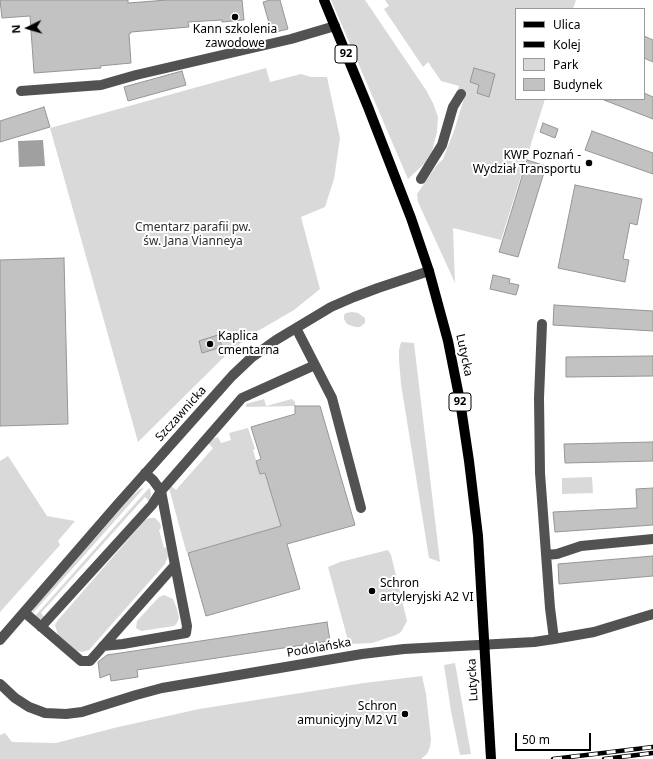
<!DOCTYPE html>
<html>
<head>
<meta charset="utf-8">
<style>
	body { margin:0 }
	#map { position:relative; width:653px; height:759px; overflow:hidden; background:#fff; font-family:"Noto Sans",sans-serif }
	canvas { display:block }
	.legend { position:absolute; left:515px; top:8px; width:130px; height:92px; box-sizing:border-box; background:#fff; border:1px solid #999; margin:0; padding:5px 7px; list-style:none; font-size:12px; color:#000 }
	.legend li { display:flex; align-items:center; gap:8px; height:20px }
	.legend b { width:20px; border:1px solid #999 }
	.north { position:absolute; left:8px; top:8px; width:40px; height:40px; -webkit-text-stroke:3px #fff; paint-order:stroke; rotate:265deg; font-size:11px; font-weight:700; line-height:16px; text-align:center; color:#000 }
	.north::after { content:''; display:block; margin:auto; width:14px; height:18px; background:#000; clip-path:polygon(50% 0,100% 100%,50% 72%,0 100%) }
	.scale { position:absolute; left:515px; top:733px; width:76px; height:18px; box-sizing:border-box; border:2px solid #000; border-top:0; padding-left:5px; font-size:12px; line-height:14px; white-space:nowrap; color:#000; -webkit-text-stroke:3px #fff; paint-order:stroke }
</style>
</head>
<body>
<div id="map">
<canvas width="653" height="759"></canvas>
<ul class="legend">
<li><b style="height:5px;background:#000"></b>Ulica</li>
<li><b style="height:5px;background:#000"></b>Kolej</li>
<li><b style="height:11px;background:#d9d9d9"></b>Park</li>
<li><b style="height:11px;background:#c2c2c2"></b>Budynek</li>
</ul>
<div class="north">N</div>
<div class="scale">50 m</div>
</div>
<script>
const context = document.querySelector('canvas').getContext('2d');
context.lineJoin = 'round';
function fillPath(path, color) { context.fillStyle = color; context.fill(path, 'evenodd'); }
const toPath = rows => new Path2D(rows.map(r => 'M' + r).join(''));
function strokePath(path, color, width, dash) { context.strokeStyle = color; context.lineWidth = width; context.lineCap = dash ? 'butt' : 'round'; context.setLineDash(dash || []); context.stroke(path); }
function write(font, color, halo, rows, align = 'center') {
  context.font = font + ' "Noto Sans",sans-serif'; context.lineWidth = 4; context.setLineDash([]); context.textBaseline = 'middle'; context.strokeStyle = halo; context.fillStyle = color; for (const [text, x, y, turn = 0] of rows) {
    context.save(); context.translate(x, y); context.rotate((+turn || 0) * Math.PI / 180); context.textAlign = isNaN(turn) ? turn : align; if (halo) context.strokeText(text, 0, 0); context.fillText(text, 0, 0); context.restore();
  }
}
const green = toPath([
	[331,0,365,0,426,90,433,103,438,117,437,132,432,151,425,163,408,179],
	[385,0,576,0,573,9,516,9,516,99,545,99,501,240,453,228,455,283,418,202,417,194,437,165,443,159,454,131,465,95,457,93,459,86,441,81,428,62,423,67,384,9,389,6],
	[266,68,270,82,301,74,311,77,327,77,340,138,334,179,325,207,301,217,320,289,294,310,251,335,227,354,138,442,50,128],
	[352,312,358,313,365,318,365,323,360,327,355,327,347,324,344,319,344,315,346,313],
	[401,342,414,343,440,562,429,558,401,384,399,360,399,350],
	[264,399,266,406,292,399,295,402,295,406,246,407,246,404],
	[248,428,255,449,253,450,260,474,265,473,281,526,188,553,186,551,169,488,171,486,176,490,213,448,208,443,211,439,218,437,221,443,231,440,229,433],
	[8,456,47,516,75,521,58,541,60,545,0,612,0,461],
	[592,477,593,493,562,494,562,478],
	[144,488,32,614,31,614,36,605,132,496,140,489],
	[149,488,150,489,151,493,150,502,145,497,41,613,46,619,42,620,35,616],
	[149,518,155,518,160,523,161,528,159,530,164,548,167,547,168,556,165,564,89,650,82,652,77,651,58,635,55,625,58,620,145,520],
	[388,550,391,555,407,621,401,632,396,635,372,643,349,644,328,567,340,562],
	[164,595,173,599,177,609,179,618,177,623,174,626,141,631,136,628,137,621,159,597],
	[455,663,471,754,460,755,451,711,444,665],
	[422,676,426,694,431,739,430,747,427,754,421,759,0,759,0,735,5,733,12,742,56,743,114,728,199,709,364,683]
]);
const water = toPath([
	[43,140,45,166,19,167,18,141]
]);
const building = toPath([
	[0,0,128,0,128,3,167,0,242,0,244,20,222,22,222,20,188,22,189,27,131,32,131,33,129,34,131,63,100,66,101,68,34,73,30,16,2,18,0,0],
	[270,0,280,0,288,29,272,33,263,2,270,0],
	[644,36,653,40,653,62,644,58,644,36],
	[474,68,495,74,489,97,477,93,479,85,470,82,474,68],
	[182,71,186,85,128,101,124,87,182,71],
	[644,93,653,97,653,119,604,100,644,99,644,93],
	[44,107,50,127,0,142,0,121,44,107],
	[543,123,558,129,555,138,540,132,543,123],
	[592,131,653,153,653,174,585,150,592,131],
	[527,160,546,166,518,257,499,252,527,160],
	[575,185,642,199,637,225,630,223,623,259,629,260,625,282,558,268,575,185],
	[64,258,68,424,0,426,0,260,64,258],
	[493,275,510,279,509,283,519,285,516,295,490,289,493,275],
	[554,305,653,311,653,331,553,325,554,305],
	[218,335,222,347,202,353,199,341,218,335],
	[653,356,653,376,566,377,566,357,653,356],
	[295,406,320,406,355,525,287,544,300,589,206,616,188,553,281,526,265,473,260,474,256,461,261,459,251,427,295,414,295,406],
	[653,442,653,461,565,463,564,444,653,442],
	[653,488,653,525,555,532,553,512,637,508,636,489,653,488],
	[653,556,653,576,559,584,558,564,653,556],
	[327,622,330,641,137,670,138,677,111,681,110,674,100,678,98,662,107,655,327,622]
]);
const minor = toPath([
	[21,91,101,85,136,75,291,39,335,26],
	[421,179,442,145,453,107,461,94],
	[542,324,539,398,540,473,550,608,554,639],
	[296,328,332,398,361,508],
	[546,555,557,554,581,546,653,539],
	[24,612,81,661,90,661,175,565,161,491,153,480,145,473],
	[41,627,152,505,161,491,242,398,315,365],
	[0,640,117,505,232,376,251,358,276,340,331,307,354,297,378,288,429,271],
	[103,646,123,644,186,633,187,626,175,565],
	[0,684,15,698,29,707,45,713,66,714,82,712,136,695,162,688,362,654,404,649,534,642,554,639,594,632,653,614]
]);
const major = toPath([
	[324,0,368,107,411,218,429,271,448,341,460,401,469,461,478,536,491,759]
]);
const rail = toPath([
	[553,759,653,747],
	[604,759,653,753]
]);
const markers = [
	[235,17,4,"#000"],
	[589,163,4,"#000"],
	[210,344,4,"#000"],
	[372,591,4,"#000"],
	[405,714,4,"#000"]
];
const shields = [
	[346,54,22],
	[460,402,22]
];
const shieldNames = [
	["92",346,54],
	["92",460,402]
];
const poiNames = [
	["Kann szkolenia",235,30,"center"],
	["zawodowe",235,44,"center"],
	["KWP Poznań -",581,156],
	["Wydział Transportu",581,170],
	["Kaplica",218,337,"left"],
	["cmentarna",218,351,"left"],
	["Schron",380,584,"left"],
	["artyleryjski A2 VI",380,598,"left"],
	["Schron",397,707],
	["amunicyjny M2 VI",397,721]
];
const parkNames = [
	["Cmentarz parafii pw.",193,228],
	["św. Jana Vianneya",193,242]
];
const streetNames = [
	["Lutycka",464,355,78],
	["Szczawnicka",181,414,-48],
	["Podolańska",319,648,-10],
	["Lutycka",473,680,-93]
];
fillPath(green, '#d9d9d9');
fillPath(water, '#a0a0a0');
fillPath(building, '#c2c2c2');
strokePath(building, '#969696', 1);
strokePath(minor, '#525252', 10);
strokePath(major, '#000', 10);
strokePath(rail, '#000', 4.5);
strokePath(rail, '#fff', 3, [9]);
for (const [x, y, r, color] of markers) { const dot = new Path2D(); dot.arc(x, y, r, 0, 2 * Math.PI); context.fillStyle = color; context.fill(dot); strokePath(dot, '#fff', 1.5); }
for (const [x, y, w] of shields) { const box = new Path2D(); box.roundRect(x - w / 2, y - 9, w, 18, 3); context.fillStyle = '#fff'; context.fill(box); strokePath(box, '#000', 1); }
write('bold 11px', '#000', null, shieldNames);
write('12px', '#000', '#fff', poiNames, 'right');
write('12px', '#303030', '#fff', parkNames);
write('12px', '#000', '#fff', streetNames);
</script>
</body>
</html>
